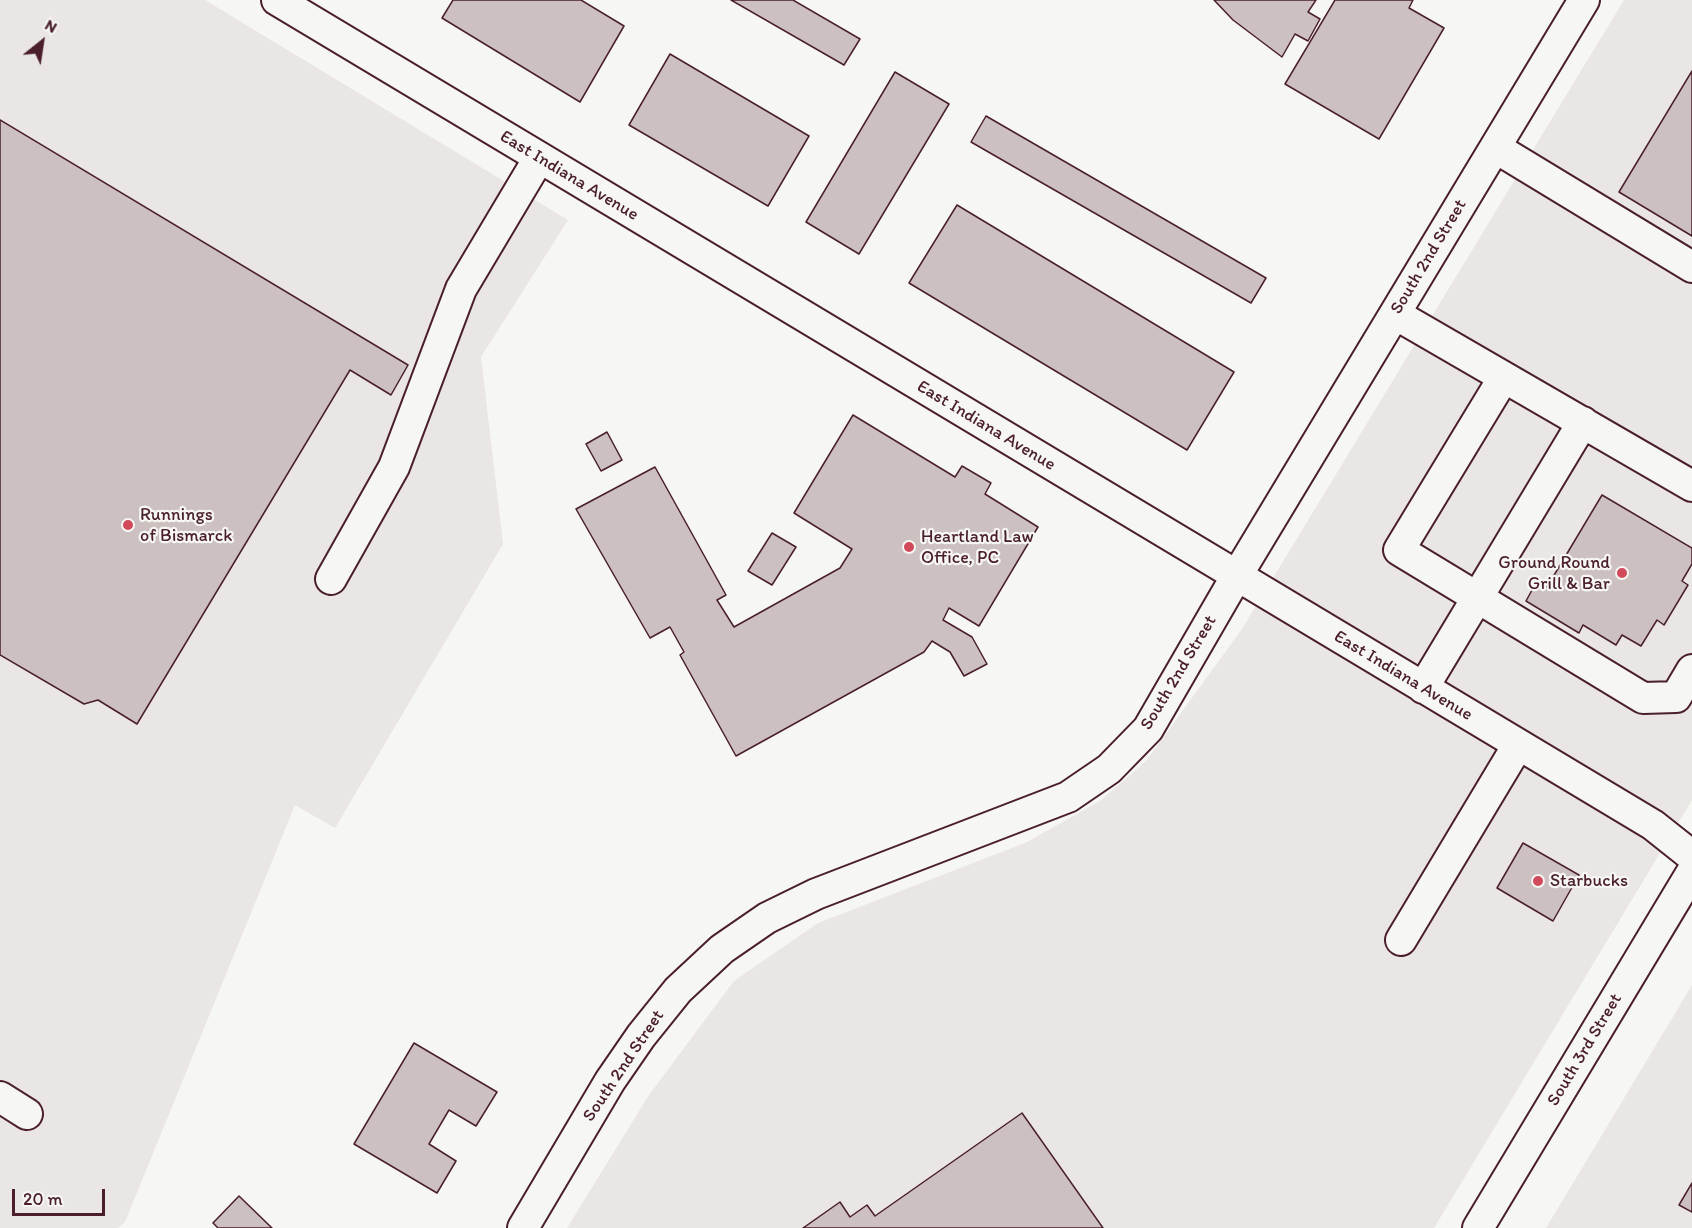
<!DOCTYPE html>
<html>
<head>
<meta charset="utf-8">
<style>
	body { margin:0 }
	#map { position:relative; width:1692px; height:1228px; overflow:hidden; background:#f6f6f2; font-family:Itim,sans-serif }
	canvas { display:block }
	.north { position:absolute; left:12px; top:12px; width:60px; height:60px; -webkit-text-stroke:4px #f6f6f2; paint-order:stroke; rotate:30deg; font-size:16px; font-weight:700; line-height:24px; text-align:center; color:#4a1f2b }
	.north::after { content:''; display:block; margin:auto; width:21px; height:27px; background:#4a1f2b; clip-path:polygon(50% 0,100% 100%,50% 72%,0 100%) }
	.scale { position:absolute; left:12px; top:1189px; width:93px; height:27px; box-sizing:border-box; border:3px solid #4a1f2b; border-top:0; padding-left:8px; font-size:18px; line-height:21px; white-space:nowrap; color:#4a1f2b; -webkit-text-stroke:4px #f6f6f2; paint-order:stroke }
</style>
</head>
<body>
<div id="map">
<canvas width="1692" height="1228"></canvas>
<div class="north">N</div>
<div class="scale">20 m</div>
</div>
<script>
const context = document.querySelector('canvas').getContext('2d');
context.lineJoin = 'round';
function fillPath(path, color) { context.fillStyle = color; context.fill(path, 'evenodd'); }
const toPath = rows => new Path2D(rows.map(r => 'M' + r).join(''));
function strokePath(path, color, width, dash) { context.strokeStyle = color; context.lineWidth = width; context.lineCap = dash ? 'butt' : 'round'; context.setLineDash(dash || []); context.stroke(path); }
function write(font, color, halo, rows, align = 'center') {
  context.font = font + ' Itim,sans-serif'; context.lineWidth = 4.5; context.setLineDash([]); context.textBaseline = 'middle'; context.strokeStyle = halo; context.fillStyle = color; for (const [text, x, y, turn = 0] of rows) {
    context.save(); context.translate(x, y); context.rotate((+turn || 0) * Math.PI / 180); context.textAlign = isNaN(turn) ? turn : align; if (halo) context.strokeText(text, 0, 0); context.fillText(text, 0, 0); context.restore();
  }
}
const built = toPath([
	[0,0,205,0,568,220,481,357,503,544,335,828,295,805,125,1222,118,1228,0,1228],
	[1624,0,1692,0,1692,800,1434,1228,567,1228,649,1095,734,981,818,923,1025,843,1100,801,1146,761,1242,629],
	[1692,985,1692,1228,1546,1228]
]);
const building = toPath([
	[453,0,581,0,624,26,580,102,442,18,453,0],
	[731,0,793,0,860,39,844,65,731,0],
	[1214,0,1316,0,1308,12,1320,19,1308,41,1295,34,1282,57,1233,20,1214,0],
	[1335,0,1413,0,1409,8,1444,28,1379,139,1285,84,1335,0],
	[670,54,809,136,768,206,629,125,670,54],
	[1692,71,1692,236,1619,192,1692,71],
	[895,72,949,104,859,254,806,222,895,72],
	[986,116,1266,278,1251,303,971,142,986,116],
	[0,120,408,365,391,395,350,370,137,724,98,700,84,704,0,655,0,120],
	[957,205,1234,372,1187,450,909,283,957,205],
	[853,415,955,477,962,466,991,483,985,494,1038,527,979,626,949,608,943,620,972,637,987,664,964,676,950,652,932,641,924,652,736,756,680,655,684,652,670,627,650,638,576,509,655,467,726,595,717,600,734,627,840,568,852,549,794,513,853,415],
	[607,432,622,460,601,471,586,444,607,432],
	[1602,495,1692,548,1692,564,1682,581,1688,585,1664,625,1657,620,1641,646,1622,635,1616,645,1583,625,1579,633,1526,601,1537,581,1547,587,1602,495],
	[772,533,796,547,772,585,748,571,772,533],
	[1523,843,1579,875,1553,921,1497,888,1523,843],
	[414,1043,497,1092,476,1126,449,1110,429,1144,456,1161,437,1193,354,1144,414,1043],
	[1022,1113,1103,1228,803,1228,840,1202,850,1217,867,1205,875,1216,1022,1113],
	[1692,1183,1692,1212,1679,1205,1692,1183],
	[239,1196,272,1228,218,1228,213,1223,239,1196]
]);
const minor = toPath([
	[277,0,1653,825,1692,856],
	[1496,148,1692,267],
	[1395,314,1692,486],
	[1504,377,1399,550,1643,698,1676,697,1692,670],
	[331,579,394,467,461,289,539,158],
	[1423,688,1583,422],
	[1401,940,1518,745],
	[0,1097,27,1114],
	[523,1228,610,1081,641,1036,678,990,722,949,767,918,816,894,1068,797,1109,769,1148,729,1236,577,1584,0],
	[1478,1228,1692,872]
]);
const markers = [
	[128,525,6,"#d1495b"],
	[909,547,6,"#d1495b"],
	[1622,573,6,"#d1495b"],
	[1538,881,6,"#d1495b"]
];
const streetNames = [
	["East Indiana Avenue",569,176,31],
	["South 2nd Street",1429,257,-59],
	["East Indiana Avenue",986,426,31],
	["South 2nd Street",1179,673,-59],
	["East Indiana Avenue",1403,676,31],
	["South 3rd Street",1585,1050,-59],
	["South 2nd Street",624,1066,-56]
];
const poiNames = [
	["Runnings",140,515],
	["of Bismarck",140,536],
	["Heartland Law",921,537],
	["Office, PC",921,558],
	["Ground Round",1610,563,"right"],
	["Grill & Bar",1610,584,"right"],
	["Starbucks",1550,881]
];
fillPath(built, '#e9e6e3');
fillPath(building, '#ccc1c0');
strokePath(building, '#4a1f2b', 1.5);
strokePath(minor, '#4a1f2b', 34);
strokePath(minor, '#f6f6f2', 30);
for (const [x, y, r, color] of markers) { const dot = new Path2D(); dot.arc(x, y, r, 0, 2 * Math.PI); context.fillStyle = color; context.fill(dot); strokePath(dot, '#f6f6f2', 2); }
write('18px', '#4a1f2b', '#f6f6f2', streetNames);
write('18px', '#4a1f2b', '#f6f6f2', poiNames, 'left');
</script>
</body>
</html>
